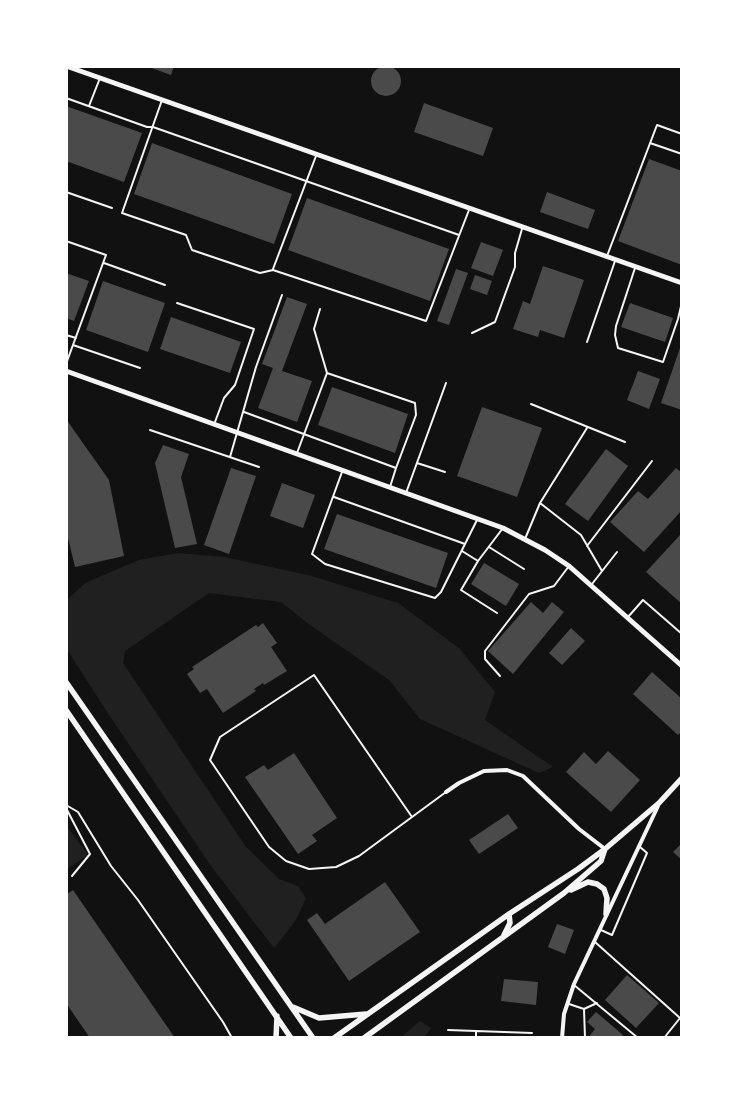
<!DOCTYPE html>
<html>
<head>
<meta charset="utf-8">
<style>
	body { margin:0 }
	#map { position:relative; width:748px; height:1104px; overflow:hidden; background:#111; font-family:Signika,sans-serif }
	canvas { display:block }
	.frame { position:absolute; inset:0; border:68px solid #fff; pointer-events:none }
</style>
</head>
<body>
<div id="map">
<canvas width="748" height="1104"></canvas>
<div class="frame"></div>
</div>
<script>
const context = document.querySelector('canvas').getContext('2d');
context.lineJoin = 'round';
function fillPath(path, color) { context.fillStyle = color; context.fill(path, 'evenodd'); }
const toPath = rows => new Path2D(rows.map(r => 'M' + r).join(''));
function strokePath(path, color, width, dash) { context.strokeStyle = color; context.lineWidth = width; context.lineCap = dash ? 'butt' : 'round'; context.setLineDash(dash || []); context.stroke(path); }
const green = toPath([
	[178,553,225,557,312,576,398,603,459,648,495,692,485,720,553,767,539,773,420,719,389,680,310,625,281,602,209,593,125,651,123,663,246,847,279,879,298,886,306,898,296,920,274,948,211,866,109,715,66,648,66,601,85,583,139,560],
	[66,825,88,855,67,869,66,868],
	[420,1021,431,1028,424,1038,400,1038]
]);
const building = toPath([
	[146,66,174,66,171,75],
	'371 81a15 15 0 1 1 30 0a15 15 0 1 1-30 0Z',
	[424,103,493,128,483,156,414,132],
	[66,106,142,133,124,182,66,161],
	[152,143,292,194,274,244,134,194],
	[649,159,682,171,682,265,618,241],
	[547,192,595,210,588,229,540,212],
	[307,198,449,249,430,301,288,250],
	[481,242,503,250,493,276,471,268],
	[543,266,584,280,564,338,540,330,538,337,513,329,523,301,530,304],
	[456,269,468,273,449,325,437,321],
	[66,273,89,281,74,321,66,318],
	[475,275,492,281,487,295,470,289],
	[103,281,165,303,148,352,86,330],
	[287,297,307,304,282,371,312,381,297,422,258,408,273,368,262,364],
	[630,303,673,318,665,342,621,327],
	[171,317,241,342,230,373,160,349],
	[681,345,682,345,682,410,661,403],
	[638,371,660,379,649,409,627,400],
	[332,387,408,414,395,453,318,425],
	[482,407,542,428,517,497,457,476],
	[66,419,109,480,124,556,75,567,66,530],
	[163,445,189,454,181,477,197,544,175,548,155,463],
	[606,449,628,466,588,521,565,504],
	[231,468,256,476,229,554,204,545],
	[676,468,682,473,682,510,644,552,610,522,638,491,648,499],
	[282,483,315,495,303,528,270,516],
	[337,514,448,553,436,588,324,549],
	[680,535,682,536,682,604,646,572],
	[484,563,519,584,506,606,471,584],
	[531,602,543,613,552,602,564,612,513,674,488,651],
	[263,623,277,643,271,647,287,671,264,685,263,683,254,689,256,691,223,713,207,689,200,693,187,674,194,669,192,667,256,625,258,627],
	[571,628,585,641,562,665,549,653],
	[652,672,682,699,682,731,678,735,633,694],
	[608,751,640,780,611,812,566,772,584,752,596,764],
	[294,753,337,818,312,835,317,841,298,854,245,777,264,765,268,770],
	[508,814,518,828,479,854,469,840],
	[682,843,682,860,673,852],
	[385,882,420,932,349,981,307,920,317,913,325,924],
	[73,890,175,1038,90,1038,66,1003,66,895],
	[557,924,574,930,565,954,548,947],
	[627,975,659,1003,636,1028,605,1000],
	[504,979,538,982,536,1005,501,1001],
	[596,1012,623,1035,620,1038,588,1038,595,1029,587,1022]
]);
const path = toPath([
	[66,805,78,812,111,866,138,900,223,1022,232,1038],
	[66,808,90,854,72,876]
]);
const service = toPath([
	[66,98,147,127,153,127,459,235],
	[162,100,122,213,186,235,192,250,260,273,273,270,426,321,469,210],
	[89,106,100,78],
	[650,143,682,154],
	[66,192,112,208],
	[66,241,106,255,66,364],
	[607,256,657,125,682,134],
	[104,263,165,285],
	[635,268,616,326,615,335,618,348,663,362,678,319,682,302],
	[273,269,316,156],
	[177,303,254,329,235,385,224,398,215,422],
	[320,309,314,329,327,373,415,403,416,415,396,468,390,487],
	[472,333,495,322,515,267,515,253,522,229],
	[66,335,76,338],
	[587,342,615,261],
	[73,345,140,368],
	[531,404,625,442],
	[244,412,396,468],
	[150,430,259,467],
	[297,453,327,373],
	[230,457,256,367,282,295],
	[417,463,445,472],
	[342,472,312,554,325,564,435,598,441,592,477,520],
	[406,493,446,383],
	[334,497,465,544],
	[540,503,581,535,602,571],
	[525,539,540,503,587,428],
	[587,546,652,461],
	[489,547,524,569],
	[462,551,478,561],
	[592,584,617,552],
	[497,613,461,590,478,561,503,528],
	[628,617,643,600,682,634],
	[500,676,485,659,485,651,529,594,554,586,569,566],
	[412,817,314,675,220,737,210,760,269,847,286,861,309,869,336,867,359,856,446,792],
	[601,930,612,935,647,853,640,847],
	[595,942,680,1018,664,1038],
	[574,985,638,1038],
	[569,1004,584,1009,585,1038],
	[584,1009,597,1003],
	[448,1030,532,1033],
	[476,1031,476,1038]
]);
const minor = toPath([
	[446,792,459,783,484,771,507,770,523,776,579,829,605,849],
	[562,1038,564,1014,574,984,658,806]
]);
const tertiary = toPath([
	[66,66,682,283],
	[66,371,503,528,545,550,569,566,682,666]
]);
const secondary = toPath([
	[66,682,313,1038],
	[66,710,291,1038],
	[571,890,588,882,597,884,604,889,607,898,606,914],
	[504,935,510,923,509,914],
	[293,1007,319,1018,366,1014],
	[276,1038,277,1016],
	[334,1038,509,914,578,869,605,849,659,803,682,778],
	[364,1038,564,893,601,861,605,849]
]);
fillPath(green, '#202020');
fillPath(building, '#4a4a4a');
strokePath(path, '#f5f5f5', 2);
strokePath(service, '#f5f5f5', 2);
strokePath(minor, '#f5f5f5', 4);
strokePath(tertiary, '#f5f5f5', 5);
strokePath(secondary, '#f5f5f5', 5.5);
</script>
</body>
</html>
